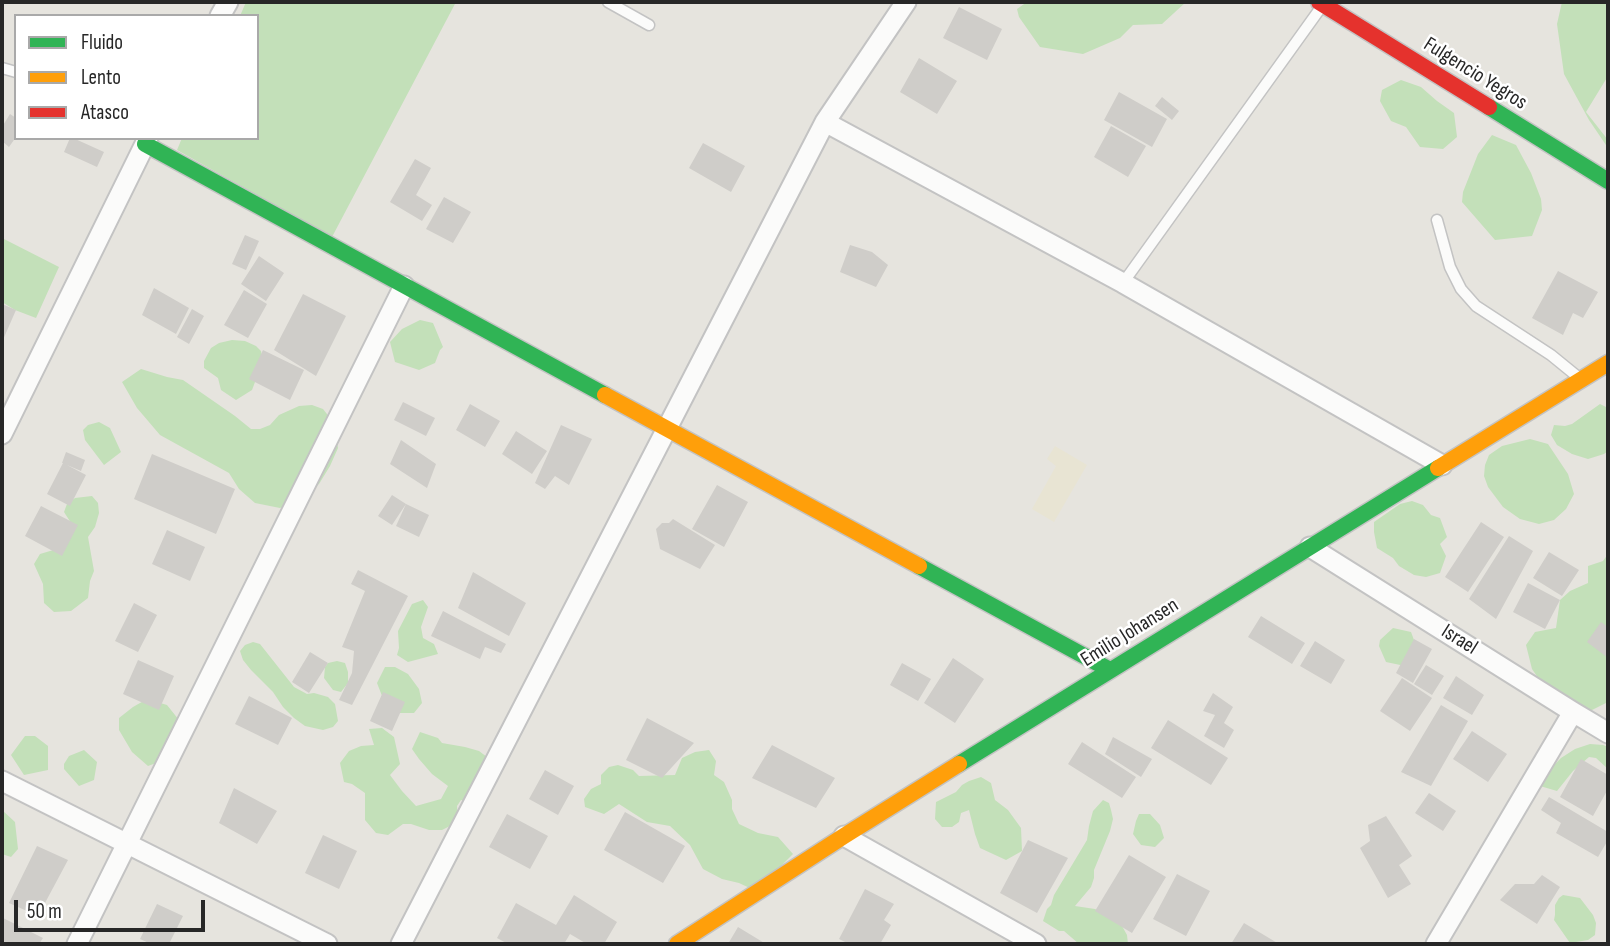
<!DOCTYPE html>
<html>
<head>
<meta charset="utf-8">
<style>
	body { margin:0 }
	#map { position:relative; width:1610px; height:946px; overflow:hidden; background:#e6e4de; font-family:"Sofia Sans Condensed",sans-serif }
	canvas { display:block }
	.frame { position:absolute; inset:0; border:4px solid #272727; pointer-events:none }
	.legend { position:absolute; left:14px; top:14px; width:245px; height:126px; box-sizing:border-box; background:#fff; border:2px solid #a9a9a9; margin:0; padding:9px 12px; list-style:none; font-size:21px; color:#272727 }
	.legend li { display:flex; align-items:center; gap:14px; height:35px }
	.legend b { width:35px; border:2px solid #a9a9a9 }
	.scale { position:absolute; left:14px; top:900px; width:191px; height:32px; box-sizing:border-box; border:4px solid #272727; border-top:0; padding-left:9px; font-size:21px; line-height:24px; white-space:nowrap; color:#272727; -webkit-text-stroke:5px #fff; paint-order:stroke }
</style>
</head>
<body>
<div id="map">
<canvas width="1610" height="946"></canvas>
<div class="frame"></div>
<ul class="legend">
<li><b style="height:9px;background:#30b455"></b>Fluido</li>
<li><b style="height:9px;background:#ff9f0a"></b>Lento</li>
<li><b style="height:9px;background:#e5322d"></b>Atasco</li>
</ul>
<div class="scale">50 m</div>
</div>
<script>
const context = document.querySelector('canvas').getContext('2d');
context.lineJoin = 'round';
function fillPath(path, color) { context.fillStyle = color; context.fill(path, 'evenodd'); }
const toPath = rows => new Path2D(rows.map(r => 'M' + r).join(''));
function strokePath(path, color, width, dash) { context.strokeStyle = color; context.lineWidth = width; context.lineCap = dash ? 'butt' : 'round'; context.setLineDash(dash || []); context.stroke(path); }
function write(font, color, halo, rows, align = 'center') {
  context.font = font + ' "Sofia Sans Condensed",sans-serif'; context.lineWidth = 5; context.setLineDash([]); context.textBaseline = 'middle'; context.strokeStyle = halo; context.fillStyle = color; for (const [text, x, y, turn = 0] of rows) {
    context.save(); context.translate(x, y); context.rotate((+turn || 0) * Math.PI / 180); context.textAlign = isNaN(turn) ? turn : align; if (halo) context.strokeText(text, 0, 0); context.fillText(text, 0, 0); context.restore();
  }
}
const education = toPath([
	[1055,446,1087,465,1054,522,1032,509,1056,466,1047,459]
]);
const green = toPath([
	[246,2,456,2,332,237,177,150,182,138,257,138,257,16,240,16],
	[1027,2,1186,2,1162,24,1133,25,1120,38,1083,54,1040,47,1019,17,1017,9],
	[1562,2,1608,2,1608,76,1586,112,1608,140,1608,148,1589,120,1564,74,1557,24],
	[1401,80,1421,87,1437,101,1454,113,1457,137,1443,149,1420,147,1406,127,1391,121,1380,101,1382,90],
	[1492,135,1516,145,1531,173,1541,199,1542,210,1532,236,1495,240,1462,202,1463,192,1478,154],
	[2,238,59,267,36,318,15,310,2,302],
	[420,320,433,323,443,347,440,350,435,363,419,370,395,362,390,342,402,329],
	[232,340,245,341,256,346,261,351,262,356,258,374,252,390,236,400,221,390,218,378,204,368,204,361,211,348,219,343],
	[141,369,167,377,183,380,235,416,251,429,260,429,270,425,279,415,299,406,312,405,323,409,334,423,338,448,330,466,319,484,299,500,280,508,255,503,239,489,229,473,160,435,137,408,122,382],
	[1600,404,1608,408,1608,451,1604,454,1588,459,1572,454,1557,445,1551,435,1554,425,1565,426,1572,424],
	[99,422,110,428,121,452,104,465,85,440,83,430,88,425],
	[1530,439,1548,444,1568,474,1574,494,1566,509,1554,520,1539,524,1520,519,1503,507,1488,487,1484,476,1485,465,1489,455,1502,446],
	[92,496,98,503,99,513,95,527,88,537,94,571,90,581,88,598,71,611,54,612,44,603,43,584,34,564,40,554,60,548,71,523,64,512,67,504,75,498],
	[1412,501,1423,505,1431,515,1440,518,1447,537,1440,544,1446,556,1440,573,1426,577,1414,575,1399,566,1393,558,1377,548,1374,532,1374,522,1400,504],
	[1608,554,1608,704,1606,703,1586,713,1549,694,1532,669,1526,645,1535,632,1556,628,1560,600,1570,591,1588,583,1588,566,1603,561],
	[423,600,428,607,421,627,423,638,434,644,438,654,408,662,397,655,399,648,398,631,412,604],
	[1393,628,1411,632,1417,648,1405,666,1386,662,1379,646,1380,640],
	[253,642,260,644,294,687,307,694,314,693,328,697,335,704,338,721,333,727,323,730,305,726,294,718,283,707,273,692,251,670,243,660,240,651,245,645],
	[337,661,345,663,348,672,348,683,341,692,333,690,324,678,325,667,328,663],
	[385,667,395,667,408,674,419,689,422,703,414,713,399,713,384,701,377,683],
	[147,699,167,705,179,720,164,760,148,766,132,752,119,730,119,718,133,707],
	[382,728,394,737,400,764,390,775,402,791,416,806,441,799,448,786,432,774,419,759,412,749,420,732,438,738,442,743,465,747,479,751,491,760,495,772,492,788,484,800,468,802,461,800,457,806,458,822,442,830,429,830,411,824,403,824,388,835,376,833,365,820,365,793,352,784,344,782,340,763,349,751,361,746,374,745,369,729],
	[25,736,35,736,48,746,48,770,24,775,11,755],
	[1590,744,1603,745,1608,747,1608,769,1596,758,1589,757,1573,771,1557,791,1540,786,1552,767,1561,758,1575,749],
	[84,750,97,762,94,780,79,786,64,769,64,764,69,756],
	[709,750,716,761,714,775,724,782,732,800,732,809,739,824,758,833,778,837,793,854,756,891,739,883,722,879,703,869,690,845,670,826,647,822,619,804,604,814,585,807,584,799,591,789,601,784,601,775,609,767,618,765,633,770,639,776,675,775,682,758,695,752],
	[981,777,991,783,995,800,1008,810,1021,828,1022,851,1006,860,980,848,975,834,969,810,961,813,959,822,952,827,942,827,935,819,936,802,956,792,962,785,969,781],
	[1103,800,1109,803,1111,810,1113,819,1110,831,1094,870,1094,878,1091,887,1075,906,1095,909,1109,917,1122,926,1127,935,1128,944,1079,944,1064,931,1059,931,1043,921,1047,909,1051,905,1054,895,1087,840,1089,826,1093,811],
	[2,810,15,822,18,849,11,857,2,854],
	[1139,814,1150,814,1160,825,1164,838,1155,847,1141,845,1133,834,1136,821],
	[1563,895,1580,898,1593,915,1596,923,1595,935,1588,940,1570,943,1554,920,1555,915,1555,905,1559,898]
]);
const building = toPath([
	[959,7,1002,29,987,60,943,38],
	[919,58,957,81,937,114,900,92],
	[1119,92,1167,119,1152,147,1104,120],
	[1162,97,1179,111,1172,120,1155,106],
	[10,114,16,118,16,137,9,147,2,141,2,127],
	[1111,126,1146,146,1128,177,1094,157],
	[70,138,73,138,104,152,97,167,64,152],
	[703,143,745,166,731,192,689,168],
	[415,159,431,168,416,195,432,205,422,221,390,202],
	[444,197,471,212,453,243,426,229],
	[245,235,259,241,246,270,232,264],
	[850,245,872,252,888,265,876,287,840,272],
	[259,256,284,273,266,301,241,284],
	[1558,271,1598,292,1583,318,1573,313,1563,335,1532,318],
	[154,288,189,308,176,334,142,315],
	[244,290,267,304,248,338,224,325],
	[303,294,346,316,316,376,274,350],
	[2,304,16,310,2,342],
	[192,309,204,316,189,344,177,337],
	[263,350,304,370,290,400,249,379],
	[403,402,435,418,426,436,394,420],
	[470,404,500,421,485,447,456,430],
	[561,425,592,439,569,485,555,476,545,489,535,483],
	[516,431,547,451,532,474,502,454],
	[401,440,436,464,427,488,390,464],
	[66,452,85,460,81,471,67,465,86,475,70,506,47,494,63,463,62,463],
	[152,454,235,489,216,534,134,499],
	[717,485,748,502,724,547,692,529],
	[392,495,406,504,392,525,378,516],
	[406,504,429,515,419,537,396,526],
	[41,506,78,525,62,556,25,536],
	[673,519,715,545,700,569,660,549,656,529,662,523,669,523],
	[1481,522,1504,537,1468,592,1445,577],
	[167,530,205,547,190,581,152,564],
	[1509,536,1533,551,1496,619,1469,599],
	[1549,552,1579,570,1562,596,1533,578],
	[358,570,408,596,352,705,339,700,352,673,354,651,342,647,365,591,351,584],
	[473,572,526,603,509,636,458,608],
	[1528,583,1560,600,1545,629,1513,612],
	[134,603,157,615,138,652,115,641],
	[443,611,506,644,501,653,485,647,480,659,431,636],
	[1261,616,1305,643,1292,664,1248,637],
	[1601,622,1608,627,1608,658,1587,642],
	[1414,639,1432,649,1413,683,1396,673],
	[1315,641,1345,660,1331,684,1300,666],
	[310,652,328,663,309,693,292,682],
	[953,658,984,679,955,723,924,703],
	[138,660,174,676,159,710,123,694],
	[902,663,931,679,918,701,890,685],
	[1426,665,1444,676,1432,695,1414,684],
	[1456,676,1484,695,1472,715,1443,698],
	[1402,678,1432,698,1410,731,1380,711],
	[383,692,405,702,392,731,370,721],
	[1213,693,1233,707,1224,723,1234,730,1224,748,1204,736,1215,715,1203,711],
	[249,696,292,718,278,745,235,724],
	[1441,705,1468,721,1431,786,1401,772],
	[647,718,694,743,662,778,626,760],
	[1168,720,1228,758,1211,785,1151,748],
	[1472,731,1507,754,1488,782,1453,759],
	[1113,737,1152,759,1141,777,1105,754],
	[1082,742,1136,777,1122,798,1068,764],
	[772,745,835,778,816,808,752,778],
	[1581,759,1608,775,1608,789,1593,816,1560,797],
	[545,770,574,786,558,815,529,799],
	[234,788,277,811,257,844,219,823],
	[1429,793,1456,811,1443,831,1415,813],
	[1549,797,1608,832,1608,840,1598,857,1556,833,1561,823,1541,810],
	[625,812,685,846,663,883,604,850],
	[507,814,548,836,530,869,489,847],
	[1386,816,1412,856,1399,865,1411,884,1388,898,1360,848,1370,841,1368,825],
	[323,835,357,851,339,889,305,873],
	[1028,840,1068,858,1037,913,1000,893],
	[37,846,68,860,38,916,9,903],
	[1129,855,1166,877,1132,933,1095,911],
	[1177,874,1210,891,1186,936,1153,919],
	[1542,875,1560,887,1537,924,1500,900,1515,884,1534,884],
	[865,889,894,904,884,920,891,925,880,944,849,944,839,939],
	[574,895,617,922,604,944,587,944,570,934,564,944,508,944,497,938,516,903,556,925],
	[157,904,183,916,169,944,151,944,140,939],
	[3,918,43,938,39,944,9,944,2,941,2,922],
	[1244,923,1279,944,1231,944],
	[738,927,766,944,728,944]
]);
const lane = toPath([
	[608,2,649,25],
	[2,68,16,72],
	[1437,220,1450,267,1461,289,1476,306,1551,355,1578,377],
	[1123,283,1322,6]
]);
const street = toPath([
	[220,16,228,2],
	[825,122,1123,283,1442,465],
	[2,434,148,138],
	[1310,547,1573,712,1608,733],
	[2,781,327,944],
	[844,836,1036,944],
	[77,944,404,286],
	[401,944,825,122,906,2],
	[1436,944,1573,712]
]);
const fast = toPath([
	[1489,107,1608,181],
	[145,144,605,395],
	[919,566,1110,670],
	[959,764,1438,468]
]);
const slow = toPath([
	[605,395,919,566],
	[1438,468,1608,363],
	[677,944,844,836,959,764]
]);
const jam = toPath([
	[1319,2,1489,107]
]);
const streetNames = [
	["Fulgencio Yegros",1475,74,32],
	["Emilio Johansen",1130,633,-32],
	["Israel",1459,640,32]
];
fillPath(education, '#e8e4d3');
fillPath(green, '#c3e0b9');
fillPath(building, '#cfcdc9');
strokePath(lane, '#c3c3c3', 13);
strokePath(street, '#c3c3c3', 23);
strokePath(fast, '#c3c3c3', 19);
strokePath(slow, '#c3c3c3', 19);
strokePath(jam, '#c3c3c3', 19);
strokePath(lane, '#fbfbfa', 10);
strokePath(street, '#fbfbfa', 19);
strokePath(fast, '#30b455', 16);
strokePath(slow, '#ff9f0a', 16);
strokePath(jam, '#e5322d', 16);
write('21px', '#272727', '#fff', streetNames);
</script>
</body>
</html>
